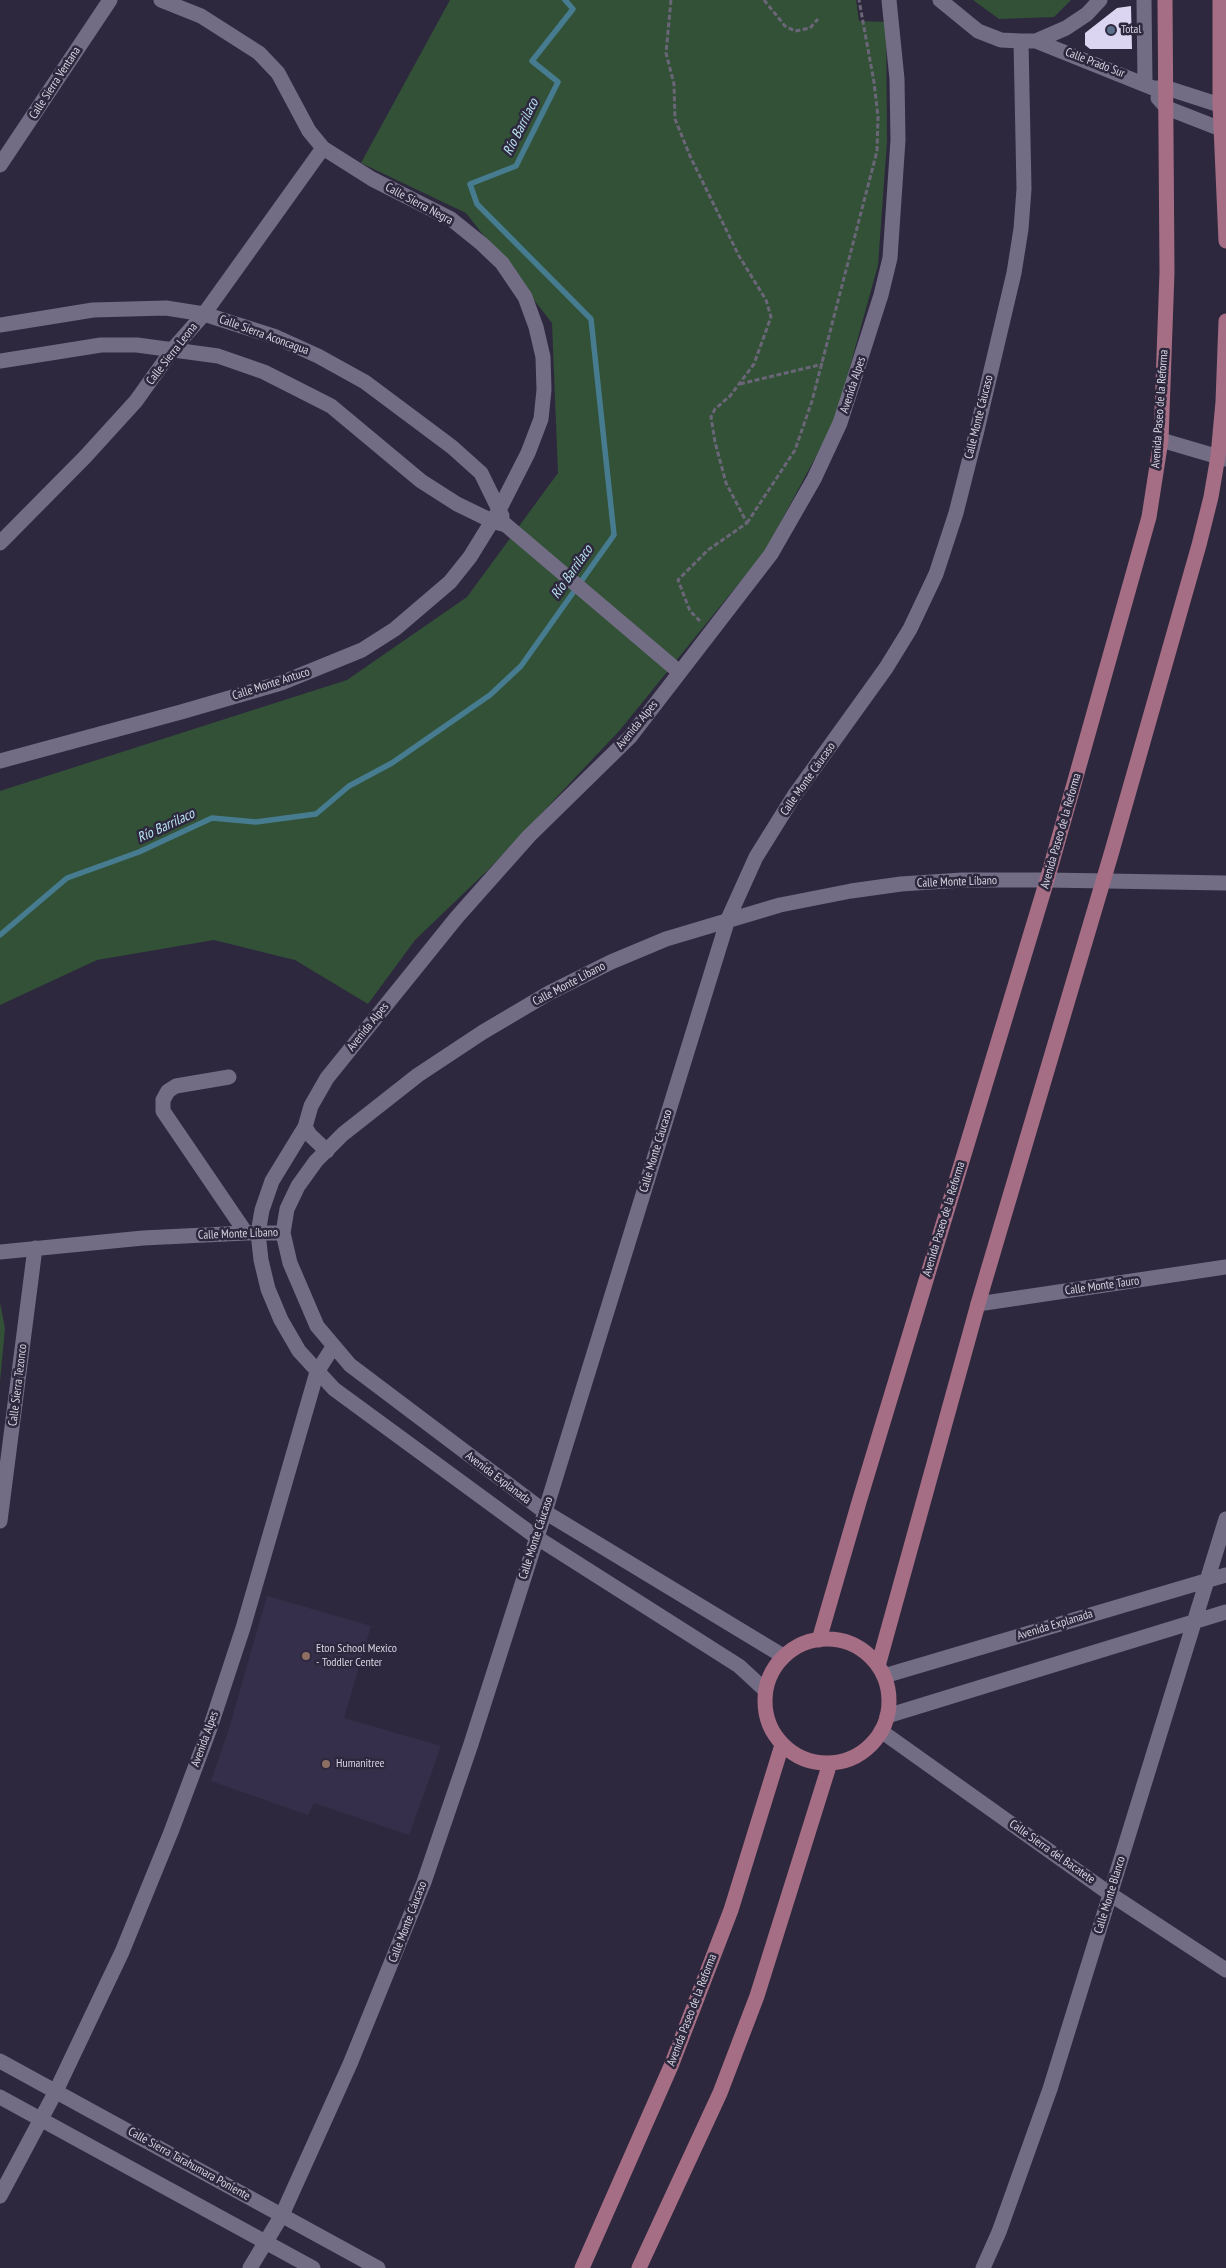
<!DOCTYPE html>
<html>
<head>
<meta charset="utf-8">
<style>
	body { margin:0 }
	canvas { display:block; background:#2d283d }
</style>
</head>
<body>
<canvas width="1226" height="2268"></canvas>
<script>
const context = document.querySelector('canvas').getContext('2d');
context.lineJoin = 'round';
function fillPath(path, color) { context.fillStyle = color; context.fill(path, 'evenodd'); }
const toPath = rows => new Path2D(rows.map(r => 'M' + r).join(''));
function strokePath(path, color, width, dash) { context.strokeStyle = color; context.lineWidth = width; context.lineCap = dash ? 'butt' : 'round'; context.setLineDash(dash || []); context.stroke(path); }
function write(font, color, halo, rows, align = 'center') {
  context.font = font + ' "PT Sans Narrow",sans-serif'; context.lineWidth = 5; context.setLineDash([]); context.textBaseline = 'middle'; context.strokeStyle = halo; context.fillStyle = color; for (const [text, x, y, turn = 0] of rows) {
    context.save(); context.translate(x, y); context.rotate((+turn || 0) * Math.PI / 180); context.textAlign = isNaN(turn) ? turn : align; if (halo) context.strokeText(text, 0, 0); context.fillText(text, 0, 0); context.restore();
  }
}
const built = toPath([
	[267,1596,371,1626,344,1718,441,1746,409,1835,314,1803,308,1815,211,1781,229,1729]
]);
const green = toPath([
	[450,0,856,0,859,21,886,22,887,141,878,265,835,421,765,551,620,730,488,870,415,940,368,1004,295,960,214,940,97,960,0,1005,0,791,347,680,467,597,558,473,552,323,466,213,361,163],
	[973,0,1071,0,1054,17,999,19],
	[0,1303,5,1328,0,1381]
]);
const stream = toPath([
	[0,935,67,878,139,852,212,818,256,822,316,814,349,786,392,763,490,695,521,666,614,535,591,319,477,204,470,184,516,166,558,82,532,61,573,9,565,0]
]);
const building = toPath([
	[1131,6,1132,49,1090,49,1085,45,1085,33,1094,26,1117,8]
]);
const path = toPath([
	[671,0,666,53,674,84,675,119,690,156,739,256,766,300,771,317,754,364,730,396,715,409,711,417,715,442,726,483,747,523,708,550,678,580,690,611,700,621],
	[764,0,785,26,795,31,810,28,818,19],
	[740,384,823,364],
	[747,523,795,450,812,401,877,151,878,117,874,82,859,0]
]);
const minor = toPath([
	[940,0,978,31,1001,40,1021,41,1036,41,1066,28,1087,14,1100,0],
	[1144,0,1145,83],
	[1036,41,1153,88,1167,88,1226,107],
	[1158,98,1167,108,1226,131],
	[0,165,110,0],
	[0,325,93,310,166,308,204,314,276,337,318,356,365,382,452,447,481,473,502,516],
	[0,361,101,345,137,345,218,356,264,372,331,406,421,481,457,504,492,521,506,525,678,671],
	[1161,440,1226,459],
	[0,543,85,457,136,401,173,349,204,314,323,148],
	[0,761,181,712,281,683,362,650,395,629,450,582,470,557,499,510,528,453,541,419,544,390,543,357,536,327,525,297,502,263,482,244,451,219,372,179,323,148,309,131,278,73,259,53,201,16,161,0],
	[229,1077,176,1086,168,1091,163,1100,163,1111,246,1233],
	[305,1127,310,1135,327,1151],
	[0,1252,143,1238,246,1233,283,1233],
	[978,1304,1226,1267],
	[0,1521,35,1248],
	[783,1656,545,1512,350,1365,317,1326,290,1263,283,1233,287,1209,298,1186,316,1161,343,1134,418,1075,483,1032,549,993,611,962,666,939,780,905,851,891,901,884,962,880,1047,880,1226,883],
	[884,1676,1226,1575],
	[765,1690,739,1666,536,1537,334,1389,299,1351,281,1320,268,1289,261,1260,258,1233,262,1210,272,1181,305,1127,311,1106,327,1078,457,917,529,836,630,737,771,554,814,479,840,423,881,295,890,258,898,140,897,79,889,0],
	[887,1716,1226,1612],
	[881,1731,1110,1894,1226,1970],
	[0,2061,378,2268],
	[0,2097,313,2268],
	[0,2196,56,2091,122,1952,171,1832,210,1728,243,1628,317,1372,333,1347],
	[250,2268,282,2215,350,2064,424,1882,471,1744,545,1512,728,919,756,857,794,796,886,668,910,629,936,574,956,513,977,430,1014,273,1021,229,1024,189,1021,41],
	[983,2268,999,2232,1050,2089,1226,1519]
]);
const major = toPath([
	[1220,0,1220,104,1226,241],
	'765 1701a62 62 0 1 1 124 0a62 62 0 1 1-124 0Z',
	[819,1640,859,1502,1047,880,1149,517,1161,440,1167,272,1165,0],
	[878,1666,978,1304,1112,851,1199,545,1211,497,1218,456,1223,402,1226,321],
	[582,2268,671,2066,731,1910,782,1745],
	[639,2268,720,2093,757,1996,830,1763]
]);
const markers = [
	[1111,30,5,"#5c6f8a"],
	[306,1656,5,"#8d6e63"],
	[326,1764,5,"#8d6e63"]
];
const poiNames = [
	["Total",1121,30],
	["Eton School Mexico",316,1649],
	["- Toddler Center",316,1663],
	["Humanitree",336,1764]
];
const streetNames = [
	["Calle Prado Sur",1095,63,21],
	["Calle Sierra Ventana",55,83,-57],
	["Calle Sierra Negra",419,204,28],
	["Calle Sierra Aconcagua",264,335,20],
	["Calle Sierra Leona",172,354,-52],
	["Avenida Alpes",853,385,-72],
	["Avenida Paseo de la Reforma",1160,409,-86],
	["Calle Monte Cáucaso",979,417,-76],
	["Calle Monte Antuco",271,684,-18],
	["Avenida Alpes",637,725,-51],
	["Calle Monte Cáucaso",808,779,-55],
	["Avenida Paseo de la Reforma",1061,831,-74],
	["Calle Monte Líbano",957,882,-2],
	["Calle Monte Líbano",569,984,-28],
	["Avenida Alpes",368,1027,-51],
	["Calle Monte Cáucaso",656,1151,-73],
	["Avenida Paseo de la Reforma",944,1219,-73],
	["Calle Monte Líbano",238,1234,-2],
	["Calle Monte Tauro",1102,1286,-8],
	["Calle Sierra Tezonco",18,1385,-83],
	["Avenida Explanada",498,1478,37],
	["Calle Monte Cáucaso",536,1538,-72],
	["Avenida Explanada",1055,1625,-17],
	["Avenida Alpes",205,1739,-70],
	["Calle Sierra del Bacatete",1052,1852,35],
	["Calle Monte Blanco",1110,1895,-73],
	["Calle Monte Cáucaso",408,1922,-69],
	["Avenida Paseo de la Reforma",692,2010,-69],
	["Calle Sierra Tarahumara Poniente",189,2164,29]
];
const waterNames = [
	["Río Barrilaco",521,127,-63],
	["Río Barrilaco",572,572,-55],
	["Río Barrilaco",166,826,-25]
];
fillPath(built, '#362f4b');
fillPath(green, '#325137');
strokePath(stream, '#477c90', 5.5);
fillPath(building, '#dbd5f1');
strokePath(path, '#6a6678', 3, [5, 2.5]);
strokePath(minor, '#726d85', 15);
strokePath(major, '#a66e84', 15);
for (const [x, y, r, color] of markers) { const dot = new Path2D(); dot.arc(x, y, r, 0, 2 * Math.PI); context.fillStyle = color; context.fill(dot); strokePath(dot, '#2d283d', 2); }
write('12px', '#d6d3e1', '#2d283d', poiNames, 'left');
write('12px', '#d6d3e1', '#2d283d', streetNames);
write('italic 14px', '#b9e3f4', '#2d283d', waterNames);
</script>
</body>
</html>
